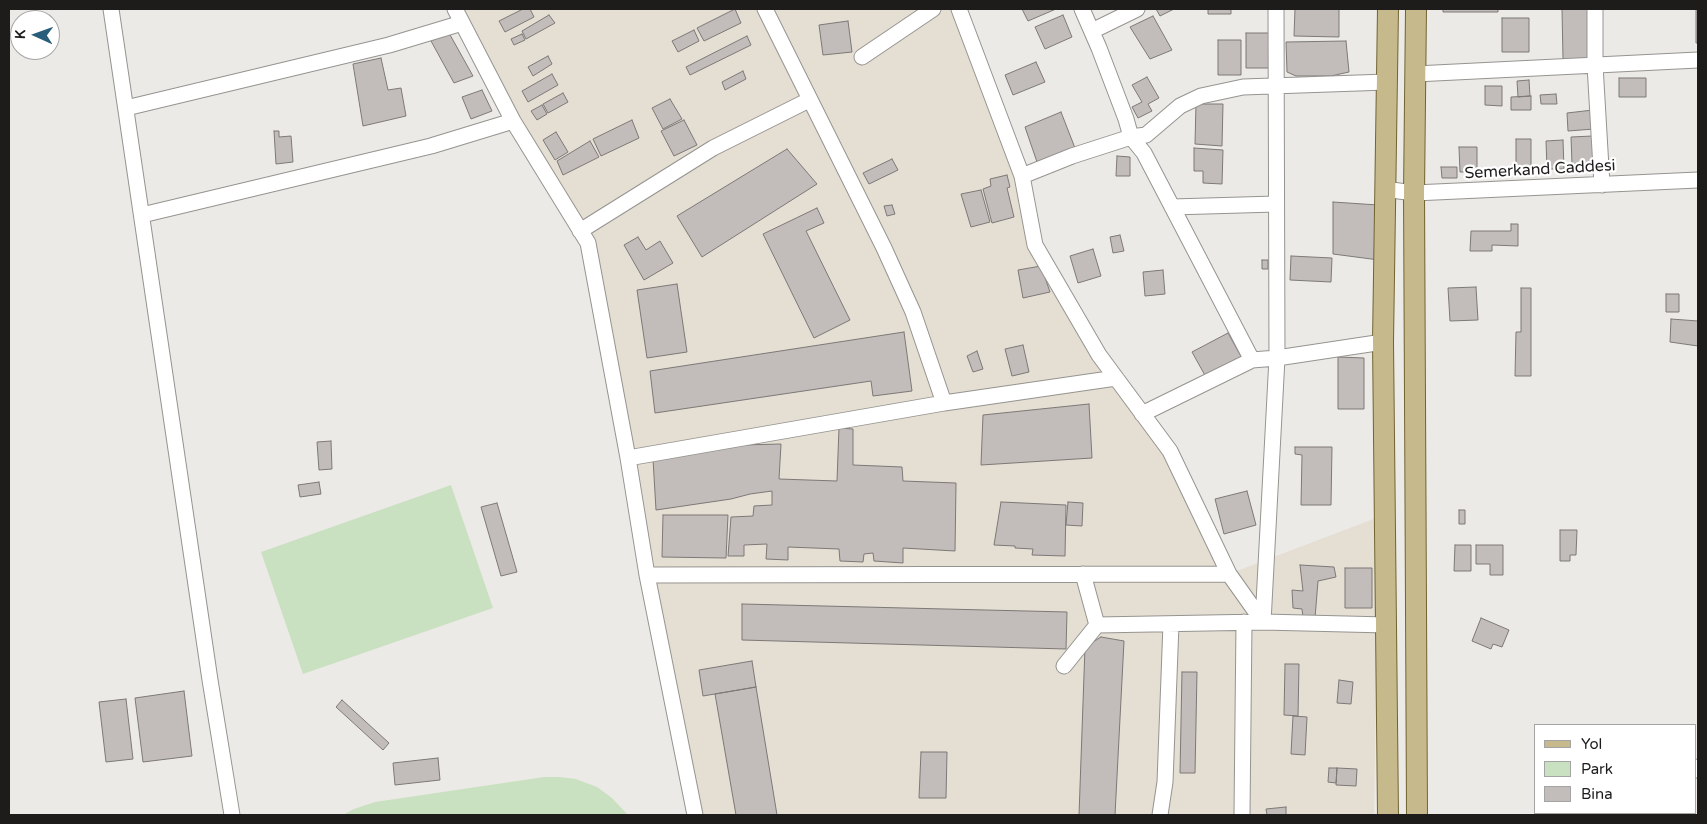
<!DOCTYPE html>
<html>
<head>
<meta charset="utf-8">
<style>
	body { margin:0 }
	#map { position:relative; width:1707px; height:824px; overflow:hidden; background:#eceae6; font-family:"Varela Round",sans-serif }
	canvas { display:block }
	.frame { position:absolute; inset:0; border:10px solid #1d1c1b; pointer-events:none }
	.legend { position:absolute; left:1534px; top:724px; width:162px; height:90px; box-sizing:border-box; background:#fff; border:1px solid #a5a4a4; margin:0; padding:6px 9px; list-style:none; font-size:15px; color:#1d1c1b }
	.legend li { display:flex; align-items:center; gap:10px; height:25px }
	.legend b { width:25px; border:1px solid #a5a4a4 }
	.north { position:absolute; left:10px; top:10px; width:50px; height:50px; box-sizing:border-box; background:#fff; border:1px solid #a5a4a4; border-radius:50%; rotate:272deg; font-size:14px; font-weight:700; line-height:20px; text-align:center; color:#1d1c1b }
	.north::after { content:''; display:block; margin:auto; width:18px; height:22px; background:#285e79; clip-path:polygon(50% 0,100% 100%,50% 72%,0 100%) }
</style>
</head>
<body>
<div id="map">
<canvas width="1707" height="824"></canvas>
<div class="frame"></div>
<ul class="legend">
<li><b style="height:6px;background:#c6b98b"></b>Yol</li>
<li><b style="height:14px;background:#cae1c1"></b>Park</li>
<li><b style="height:14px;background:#c2bdbb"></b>Bina</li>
</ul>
<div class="north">K</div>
</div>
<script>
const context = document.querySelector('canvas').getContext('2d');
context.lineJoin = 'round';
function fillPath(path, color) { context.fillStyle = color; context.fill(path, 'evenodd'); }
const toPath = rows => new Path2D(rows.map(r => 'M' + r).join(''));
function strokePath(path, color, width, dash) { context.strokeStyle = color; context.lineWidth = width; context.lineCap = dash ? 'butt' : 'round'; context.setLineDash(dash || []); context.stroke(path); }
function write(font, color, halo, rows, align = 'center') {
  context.font = font + ' "Varela Round",sans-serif'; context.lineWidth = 4.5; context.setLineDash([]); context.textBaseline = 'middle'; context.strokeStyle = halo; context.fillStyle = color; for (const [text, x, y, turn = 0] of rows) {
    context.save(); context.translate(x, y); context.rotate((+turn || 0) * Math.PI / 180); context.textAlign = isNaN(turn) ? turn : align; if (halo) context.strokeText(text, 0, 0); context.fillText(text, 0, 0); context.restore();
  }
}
const built = toPath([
	[457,9,959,9,1022,176,1035,245,1142,414,1229,574,1376,518,1377,625,1374,815,694,815,580,231]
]);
const green = toPath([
	[451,485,493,608,303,674,261,552],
	[544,777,559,777,576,779,597,787,612,798,628,815,343,815,354,809,375,802]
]);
const building = toPath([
	[523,9,530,9,534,17,505,32,499,21,523,9],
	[735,9,741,23,704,41,697,28,735,9],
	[1022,9,1056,9,1028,21,1022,9],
	[1156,9,1174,9,1160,16,1156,9],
	[1208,9,1231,9,1231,14,1208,14,1208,9],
	[1295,9,1339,9,1339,37,1294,36,1295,9],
	[1443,9,1498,9,1498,12,1443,12,1443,9],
	[1562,9,1591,9,1592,58,1563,59,1562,9],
	[1696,9,1698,9,1698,43,1696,43,1696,9],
	[549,15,555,23,526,39,522,31,549,15],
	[1063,15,1072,37,1045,49,1035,27,1063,15],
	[1153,16,1172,50,1150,59,1130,27,1153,16],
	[1502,18,1529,18,1529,52,1502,52,1502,18],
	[848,21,852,52,823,55,819,25,848,21],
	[694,30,699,41,678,52,672,41,694,30],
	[449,33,473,76,454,83,431,41,449,33],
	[1246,33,1269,33,1269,68,1246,68,1246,33],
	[522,34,525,40,514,45,511,39,522,34],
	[747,36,751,45,690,75,686,67,747,36],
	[1218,40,1241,40,1241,75,1218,75,1218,40],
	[1346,41,1349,72,1331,76,1296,76,1287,72,1286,42,1346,41],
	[548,56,552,64,533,76,528,67,548,56],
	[381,58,388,90,401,88,406,116,363,126,353,64,381,58],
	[1036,62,1045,82,1013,95,1005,75,1036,62],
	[743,71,746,79,725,90,722,82,743,71],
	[552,74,558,85,528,102,522,91,552,74],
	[1147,77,1159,98,1148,104,1152,111,1138,118,1132,107,1142,102,1132,85,1147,77],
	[1619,78,1646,78,1646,97,1619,97,1619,78],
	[1529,80,1530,96,1518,97,1517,81,1529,80],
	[1485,86,1502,86,1502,106,1485,105,1485,86],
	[482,90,492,111,471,119,462,97,482,90],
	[563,93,568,102,548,113,543,104,563,93],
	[1556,94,1557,104,1541,104,1540,95,1556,94],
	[1531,96,1531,110,1511,110,1511,97,1531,96],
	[670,99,682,119,663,129,652,108,670,99],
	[1196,104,1223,104,1222,146,1195,144,1196,104],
	[542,105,547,114,537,120,531,111,542,105],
	[1593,110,1594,129,1568,131,1567,113,1593,110],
	[1061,112,1075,148,1037,162,1025,127,1061,112],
	[632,120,639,138,601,156,593,139,632,120],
	[684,120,697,145,674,156,661,131,684,120],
	[274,131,279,131,279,137,291,136,293,162,276,164,274,131],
	[556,132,568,152,555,160,543,140,556,132],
	[1593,136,1594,162,1572,164,1571,137,1593,136],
	[1516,139,1531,139,1531,167,1516,167,1516,139],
	[1563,140,1564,169,1547,169,1546,141,1563,140],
	[590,141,599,157,563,175,557,161,590,141],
	[1459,147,1477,147,1477,172,1460,172,1459,147],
	[1194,148,1223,150,1222,184,1203,183,1203,171,1194,171,1194,148],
	[787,149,817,184,702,257,677,216,787,149],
	[1117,156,1130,157,1130,176,1116,176,1117,156],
	[892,159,898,170,869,184,863,173,892,159],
	[1441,167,1457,167,1457,178,1442,178,1441,167],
	[1007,175,1010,187,1007,188,1014,217,992,223,983,189,991,186,990,179,1007,175],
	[981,190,990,222,971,227,961,194,981,190],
	[1333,202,1378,205,1379,260,1333,254,1333,202],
	[892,205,895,214,887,216,884,206,892,205],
	[817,208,824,223,806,231,850,320,814,338,763,234,817,208],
	[1511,224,1518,224,1518,246,1492,245,1492,251,1470,251,1471,231,1511,231,1511,224],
	[1120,235,1124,251,1113,253,1110,237,1120,235],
	[638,237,646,250,660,241,673,263,644,280,624,245,638,237],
	[1093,249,1101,276,1078,283,1070,256,1093,249],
	[1291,256,1332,258,1331,282,1290,280,1291,256],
	[1262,260,1268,260,1268,269,1262,269,1262,260],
	[1041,266,1050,292,1023,298,1018,270,1041,266],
	[1163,270,1165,294,1145,296,1143,272,1163,270],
	[677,284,687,352,647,358,637,290,677,284],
	[1476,287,1478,320,1450,321,1448,288,1476,287],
	[1521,288,1531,288,1531,376,1515,376,1516,332,1521,332,1521,288],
	[1666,294,1679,294,1679,312,1666,312,1666,294],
	[1671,319,1698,321,1698,346,1670,342,1671,319],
	[904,332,912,391,873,396,871,381,655,413,650,371,904,332],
	[1228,333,1243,360,1207,379,1192,352,1228,333],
	[1023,345,1029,372,1012,376,1005,349,1023,345],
	[977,351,983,369,973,372,967,356,977,351],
	[1338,357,1364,358,1364,409,1338,409,1338,357],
	[1089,404,1092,458,981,465,983,415,1089,404],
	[839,428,853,429,853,465,902,467,903,481,956,483,955,551,903,548,903,563,874,561,873,553,864,554,863,562,840,561,839,549,788,547,788,560,766,559,767,544,744,545,744,556,728,556,731,517,753,516,754,506,772,505,772,491,750,494,731,499,656,510,653,459,742,445,781,444,779,479,837,481,839,428],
	[331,441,332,469,319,470,317,442,331,441],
	[1295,447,1332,447,1331,505,1301,505,1302,455,1295,454,1295,447],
	[319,482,321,494,300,497,298,485,319,482],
	[1247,491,1256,525,1224,534,1215,499,1247,491],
	[1001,502,1066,505,1065,556,1032,555,1033,549,1015,548,1015,546,994,545,1001,502],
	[1068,502,1083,503,1082,526,1066,525,1068,502],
	[497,503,517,572,501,576,481,507,497,503],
	[1459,510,1465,510,1465,524,1459,524,1459,510],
	[663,515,728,515,726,558,662,557,663,515],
	[1560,530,1577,530,1576,555,1570,555,1570,561,1560,561,1560,530],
	[1455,545,1471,545,1471,571,1454,571,1455,545],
	[1476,545,1503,545,1503,575,1490,575,1490,564,1476,564,1476,545],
	[1300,565,1334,567,1336,577,1318,581,1315,618,1303,617,1302,609,1293,608,1292,590,1303,591,1300,565],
	[1345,568,1372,568,1372,608,1345,608,1345,568],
	[742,604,1067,612,1066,649,742,640,742,604],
	[1481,618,1509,630,1502,647,1493,644,1491,649,1472,641,1481,618],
	[1101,637,1124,641,1115,815,1079,815,1085,647,1101,637],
	[752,661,756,687,703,696,699,670,752,661],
	[1285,664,1299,664,1298,716,1284,715,1285,664],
	[1182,672,1197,672,1195,773,1180,773,1182,672],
	[1339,680,1353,682,1351,704,1337,703,1339,680],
	[756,687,777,815,736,815,715,694,756,687],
	[184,691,192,756,143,762,135,698,184,691],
	[126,699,133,759,106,762,99,702,126,699],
	[342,700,389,743,383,750,336,707,342,700],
	[1293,716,1307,717,1305,755,1291,754,1293,716],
	[921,752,947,752,946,798,919,798,921,752],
	[438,758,440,780,395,785,393,763,438,758],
	[1329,768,1337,768,1336,783,1328,782,1329,768],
	[1337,768,1357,769,1356,786,1336,785,1337,768],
	[1286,807,1286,815,1267,815,1266,809,1286,807]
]);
const minor = toPath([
	[111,9,210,680,232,815],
	[455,9,513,121,588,243,628,458,647,575,695,815],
	[765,9,884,248,913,312,944,403],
	[959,9,1022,176,1035,245,1099,355,1170,451,1229,574,1263,622,1387,625],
	[1082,9,1099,48,1126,119,1131,137,1144,153,1252,360],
	[1595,9,1595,65,1602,185],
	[1092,31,1137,9],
	[862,57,933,9],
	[1415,74,1698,60],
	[126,108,389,45,462,23],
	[1022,176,1072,156,1131,137,1146,135,1180,106,1201,96,1243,87,1387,82],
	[1384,189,1414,193,1698,180],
	[1172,207,1276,204],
	[142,215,431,146,513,121],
	[580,231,713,148,809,100],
	[1142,414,1252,360,1277,358,1383,342],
	[628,458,944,403,1116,378],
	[1083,574,1097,625],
	[647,575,1229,574],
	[1064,666,1097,625,1263,622,1277,358,1276,9],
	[1696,770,1698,767],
	[1160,815,1165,782,1171,624],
	[1242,815,1244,622],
	[1657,815,1659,813]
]);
const major = toPath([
	[1416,9,1414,193,1417,815],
	[1388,815,1383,342,1388,9]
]);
const streetNames = [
	["Semerkand Caddesi",1540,170,-3]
];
fillPath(built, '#e4ded3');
fillPath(green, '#cae1c1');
fillPath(building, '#c2bdbb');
strokePath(building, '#7d7977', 1);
strokePath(minor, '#969490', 17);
strokePath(major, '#726431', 22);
strokePath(minor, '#fff', 15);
strokePath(major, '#c6b98b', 20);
write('16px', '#1d1c1b', '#fff', streetNames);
</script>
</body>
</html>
